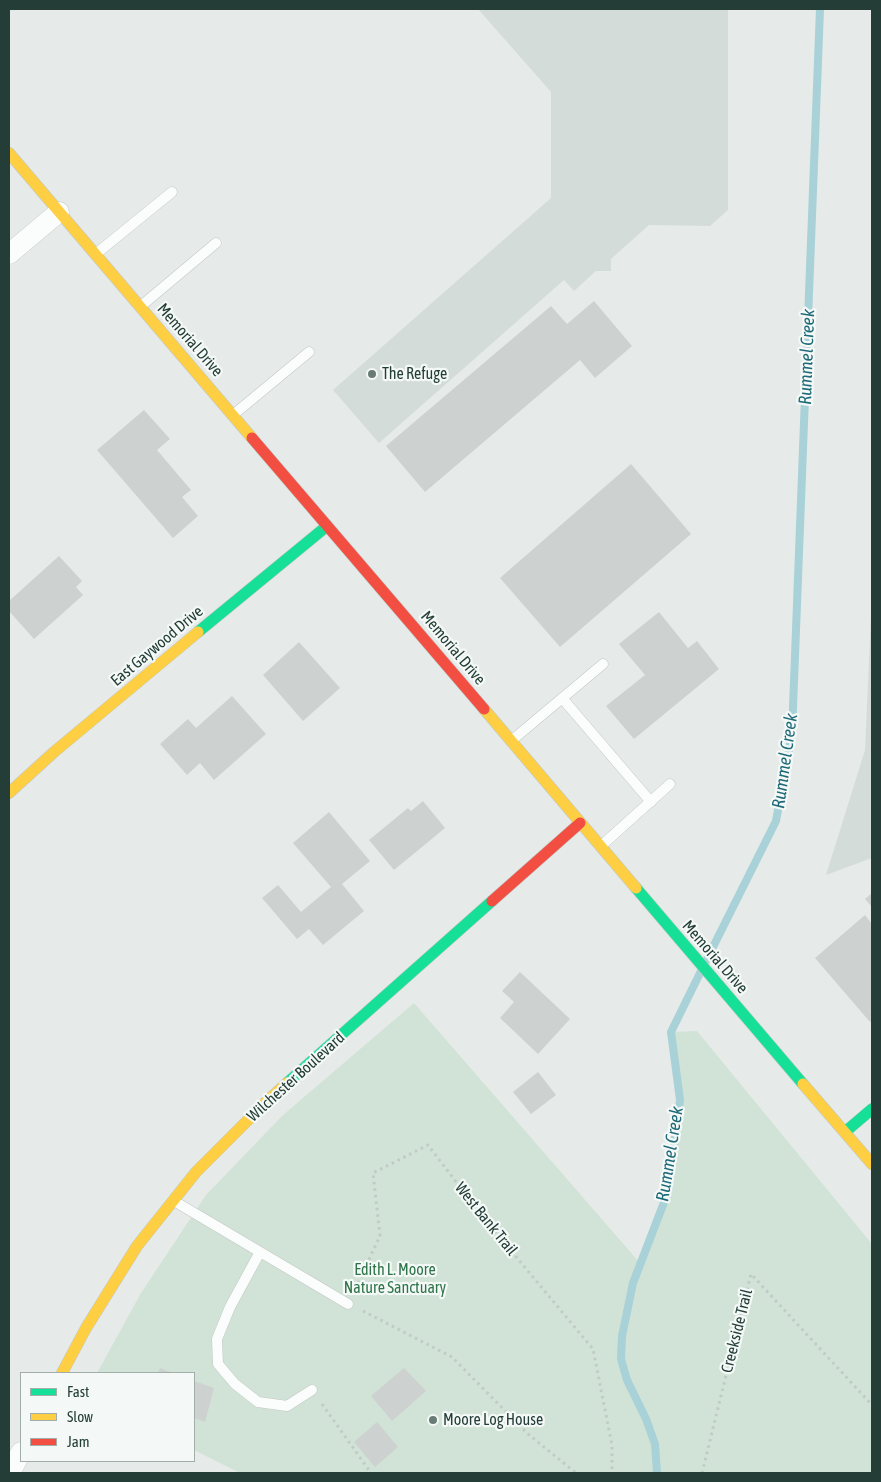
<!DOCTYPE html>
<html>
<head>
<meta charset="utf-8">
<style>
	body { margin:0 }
	#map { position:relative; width:881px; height:1482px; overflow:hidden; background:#e6ebe9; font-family:"Asap Condensed",sans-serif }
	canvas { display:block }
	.frame { position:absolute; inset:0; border:10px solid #243e37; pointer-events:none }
	.legend { position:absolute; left:20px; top:1372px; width:175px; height:90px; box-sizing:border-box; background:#f4f9f7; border:1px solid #a1aeaa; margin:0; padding:6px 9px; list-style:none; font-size:15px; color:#243e37 }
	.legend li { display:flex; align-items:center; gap:10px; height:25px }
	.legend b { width:25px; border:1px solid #a1aeaa }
</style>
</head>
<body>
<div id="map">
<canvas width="881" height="1482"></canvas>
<div class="frame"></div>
<ul class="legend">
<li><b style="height:6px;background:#16e098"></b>Fast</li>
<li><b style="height:6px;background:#ffcf43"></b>Slow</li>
<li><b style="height:6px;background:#f24e42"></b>Jam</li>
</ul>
</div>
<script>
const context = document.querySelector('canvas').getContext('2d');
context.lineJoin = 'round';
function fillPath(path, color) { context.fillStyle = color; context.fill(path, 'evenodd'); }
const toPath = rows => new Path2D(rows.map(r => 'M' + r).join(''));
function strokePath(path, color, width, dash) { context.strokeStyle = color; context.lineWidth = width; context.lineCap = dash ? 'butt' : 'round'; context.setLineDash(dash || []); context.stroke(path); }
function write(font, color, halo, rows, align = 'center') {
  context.font = font + ' "Asap Condensed",sans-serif'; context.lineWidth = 4.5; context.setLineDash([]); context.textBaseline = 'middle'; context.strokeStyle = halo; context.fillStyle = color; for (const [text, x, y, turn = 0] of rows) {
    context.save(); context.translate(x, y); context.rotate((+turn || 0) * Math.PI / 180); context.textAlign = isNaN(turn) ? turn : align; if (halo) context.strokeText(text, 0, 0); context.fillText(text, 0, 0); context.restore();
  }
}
const built = toPath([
	[478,9,728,9,728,210,710,226,649,225,611,259,611,271,596,271,574,291,564,280,379,443,333,390,551,198,551,92],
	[872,594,872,858,826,875,865,750]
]);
const green = toPath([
	[414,1003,640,1263,668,1192,680,1100,671,1032,697,1031,872,1244,872,1473,240,1473,194,1450,194,1373,97,1373,141,1293,206,1195,283,1115]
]);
const stream = toPath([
	[706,961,776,821,792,733,820,9],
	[657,1473,655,1444,646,1419,627,1380,621,1359,622,1336,633,1283,668,1192,680,1100,671,1032,701,971]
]);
const building = toPath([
	[594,301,632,346,595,378,580,360,425,492,386,446,551,306,567,324],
	[144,410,170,439,157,450,191,490,182,497,198,516,173,538,97,450],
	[631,464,691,534,560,647,500,578],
	[59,556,82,581,76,587,83,595,34,639,9,611,9,601],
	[659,612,688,648,697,641,719,669,634,739,606,706,645,675,619,644],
	[299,642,340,688,303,721,263,675],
	[232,696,266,734,214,780,200,763,187,775,160,744,188,719,196,728],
	[423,801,445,828,394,870,369,840,408,808,411,811],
	[329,812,370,861,342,884,364,911,323,945,309,929,297,939,262,898,278,885,301,912,331,887,293,843],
	[872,893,872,907,865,899],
	[865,915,872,924,872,1020,870,1022,815,958],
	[520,972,570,1019,538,1054,500,1018,514,1002,502,991],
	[538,1072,556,1095,531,1114,513,1092],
	[160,1368,173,1373,158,1373],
	[404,1368,426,1391,392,1421,371,1396],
	[194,1381,214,1388,205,1422,194,1418],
	[377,1422,398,1447,375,1467,354,1442]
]);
const path = toPath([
	[355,1289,380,1236,373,1173,428,1145,482,1216,593,1349,612,1445,612,1473],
	[363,1311,452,1357,528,1434,576,1473],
	[322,1404,371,1473],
	[702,1473,751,1274,872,1405]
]);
const lane = toPath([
	[97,253,172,192],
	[141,306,216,243],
	[233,415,309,352],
	[562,698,651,802],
	[511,741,603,664],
	[601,846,670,784],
	[174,1201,348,1304],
	[260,1252,230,1307,217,1339,218,1364,235,1384,258,1402,287,1406,312,1390]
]);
const street = toPath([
	[9,254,59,212],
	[10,1473,21,1452]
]);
const fast = toPath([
	[198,632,327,526],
	[636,888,803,1084],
	[287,1083,492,901],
	[845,1132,872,1109]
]);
const slow = toPath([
	[9,153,252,438],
	[484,709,636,888],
	[9,793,54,752,198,632],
	[803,1084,872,1164],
	[62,1373,86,1328,137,1246,196,1172,265,1103,287,1083]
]);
const jam = toPath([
	[252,438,484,709],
	[492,901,580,823]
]);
const markers = [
	[372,374,5,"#687b75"],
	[433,1420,5,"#687b75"]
];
const streetNames = [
	["Memorial Drive",190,340,49],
	["East Gaywood Drive",157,646,-40],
	["Memorial Drive",453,648,50],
	["Memorial Drive",715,957,49],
	["Wilchester Boulevard",296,1077,-42],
	["West Bank Trail",486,1219,51],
	["Creekside Trail",737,1331,-76]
];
const poiNames = [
	["The Refuge",382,374],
	["Moore Log House",443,1420]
];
const parkNames = [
	["Edith L. Moore",395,1270],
	["Nature Sanctuary",395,1288]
];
const waterNames = [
	["Rummel Creek",807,357,-88],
	["Rummel Creek",785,761,-82],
	["Rummel Creek",670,1154,-81]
];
fillPath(built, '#d4dcd9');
fillPath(green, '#d0e3d6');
strokePath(stream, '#a8d1d8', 8);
fillPath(building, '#cdd2d0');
strokePath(lane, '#c3c8c6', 11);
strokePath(street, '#c3c8c6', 21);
strokePath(fast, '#c1c8c6', 12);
strokePath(slow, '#c1c8c6', 12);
strokePath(jam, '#c1c8c6', 12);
strokePath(path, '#c2cac7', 3, [2.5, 4]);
strokePath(lane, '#fbfcfc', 10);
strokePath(street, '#fbfcfc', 20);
strokePath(fast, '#16e098', 11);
strokePath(slow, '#ffcf43', 11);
strokePath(jam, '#f24e42', 11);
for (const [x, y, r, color] of markers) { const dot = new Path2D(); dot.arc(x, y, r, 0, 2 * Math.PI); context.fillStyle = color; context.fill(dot); strokePath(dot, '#f4f9f7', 2); }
write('16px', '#243e37', '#f4f9f7', streetNames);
write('16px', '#243e37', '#f4f9f7', poiNames, 'left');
write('16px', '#2f7449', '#f4f9f7', parkNames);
write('italic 18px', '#1f6a78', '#f4f9f7', waterNames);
</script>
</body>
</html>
